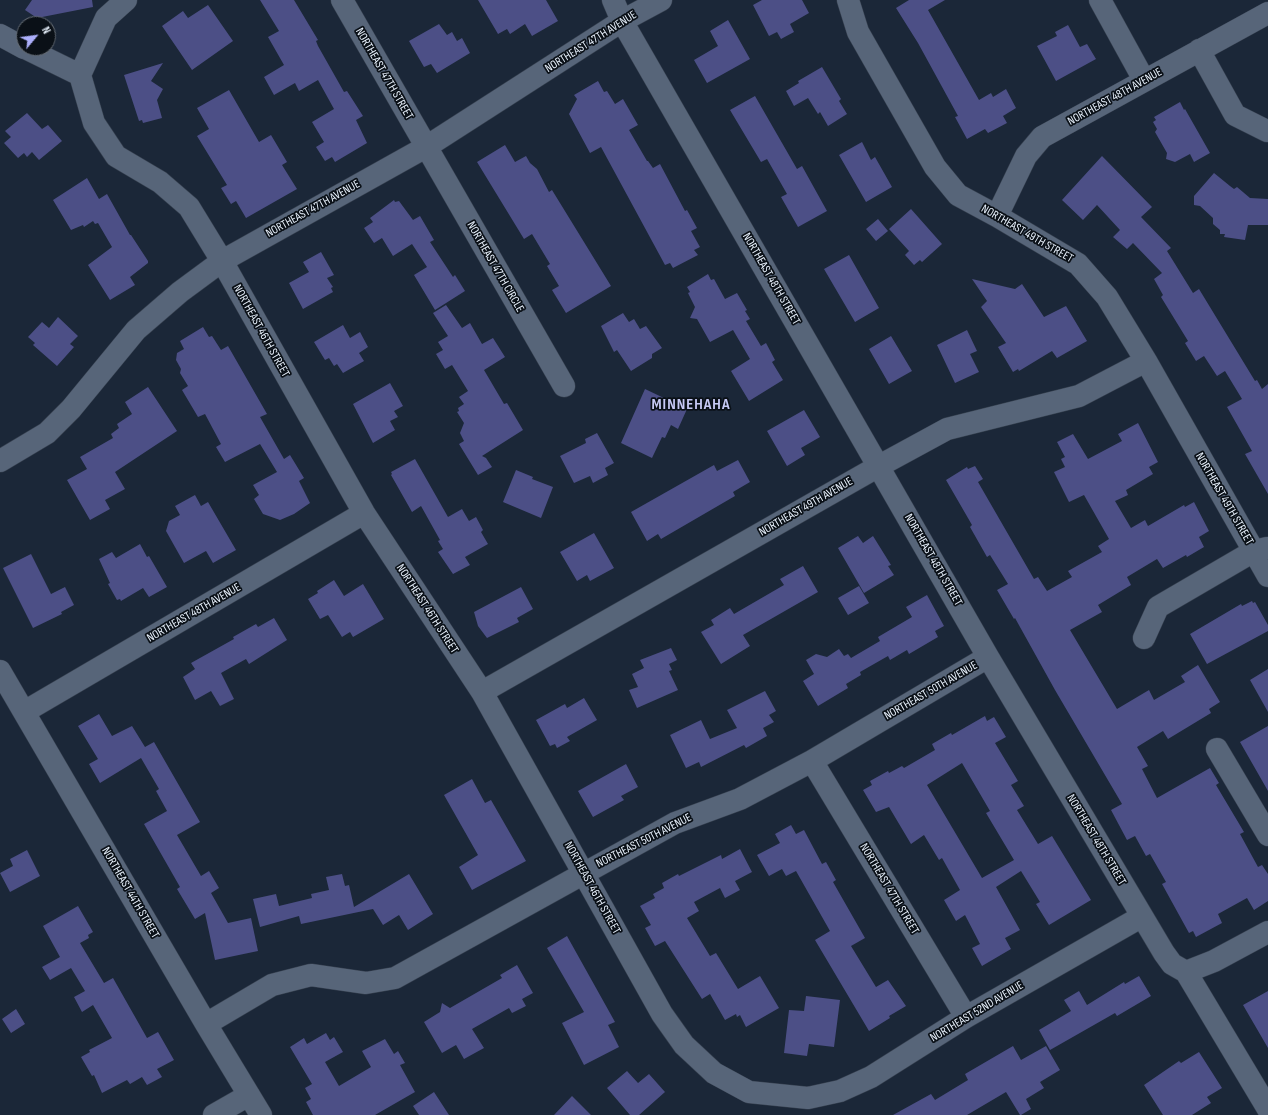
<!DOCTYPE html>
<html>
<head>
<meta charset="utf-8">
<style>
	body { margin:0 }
	#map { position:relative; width:1268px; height:1115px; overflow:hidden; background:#1b2738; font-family:"Sofia Sans Condensed",sans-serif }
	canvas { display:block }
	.north { position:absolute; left:16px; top:16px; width:40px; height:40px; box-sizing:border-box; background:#0a1017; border:1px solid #646b73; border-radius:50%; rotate:61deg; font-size:11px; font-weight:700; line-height:16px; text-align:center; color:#eaf3fe }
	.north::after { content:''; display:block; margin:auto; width:14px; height:18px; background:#acaffb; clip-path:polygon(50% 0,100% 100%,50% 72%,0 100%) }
</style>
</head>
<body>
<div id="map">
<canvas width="1268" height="1115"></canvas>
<div class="north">N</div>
</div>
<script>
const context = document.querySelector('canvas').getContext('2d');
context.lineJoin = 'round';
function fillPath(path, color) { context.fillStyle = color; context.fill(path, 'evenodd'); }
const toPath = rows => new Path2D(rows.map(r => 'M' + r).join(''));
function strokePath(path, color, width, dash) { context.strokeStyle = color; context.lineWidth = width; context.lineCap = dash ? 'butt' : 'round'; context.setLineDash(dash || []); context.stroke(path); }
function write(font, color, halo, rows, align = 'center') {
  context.font = font + ' "Sofia Sans Condensed",sans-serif'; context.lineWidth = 3.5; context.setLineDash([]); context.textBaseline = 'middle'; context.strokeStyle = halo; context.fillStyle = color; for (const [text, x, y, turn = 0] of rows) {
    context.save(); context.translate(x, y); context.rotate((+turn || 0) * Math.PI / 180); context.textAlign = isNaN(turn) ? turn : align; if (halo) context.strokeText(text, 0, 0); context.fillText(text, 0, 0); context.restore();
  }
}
const building = toPath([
	[32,0,92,0,93,7,37,18,25,10],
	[260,0,294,0,318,40,316,41,318,46,344,92,347,91,363,116,356,120,367,143,335,162,332,157,325,161,316,147,324,142,312,122,334,109,318,80,299,91,295,83,274,95,264,77,284,65,268,37,279,31],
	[478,0,546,0,558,21,532,36,525,24,510,34,507,29,498,34],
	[762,0,802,0,809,13,790,24,794,32,781,39,777,32,769,36,753,5],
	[909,0,945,0,928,10,979,100,991,93,993,97,1006,89,1016,108,1003,116,1007,123,988,133,985,129,967,139,955,117,958,116,918,43,896,8],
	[208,5,233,41,192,70,162,26,183,11,188,18],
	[728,20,750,59,707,83,694,60,718,46,710,31],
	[439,24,447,35,452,32,457,41,462,38,470,53,437,73,431,64,424,67,409,41],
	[1068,25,1080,47,1087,44,1096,59,1056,81,1037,46,1057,36,1055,32],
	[163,63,151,81,163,89,157,100,162,118,143,123,142,120,139,121,124,75],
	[822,67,841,99,839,101,847,114,828,126,820,112,818,114,808,98,794,106,786,91,799,83,798,81],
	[598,81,604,92,607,91,615,104,623,99,638,125,629,130,647,161,648,161,653,168,660,164,685,211,687,210,697,228,691,231,700,247,694,250,698,255,673,268,670,263,665,265,601,147,590,153,569,114,577,99,574,95],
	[229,90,259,142,271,135,287,162,282,165,297,189,246,218,236,201,231,204,221,188,227,185,197,136,209,129,197,108],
	[755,96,797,169,802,166,827,211,798,227,781,197,787,194,767,159,761,162,730,110],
	[1180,102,1184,110,1185,109,1210,153,1194,162,1190,154,1175,162,1166,159,1167,153,1155,132,1157,129,1153,122,1156,120,1154,117],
	[27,113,42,129,48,125,62,141,39,160,32,152,27,157,24,153,18,158,4,143,11,137,5,131],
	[862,142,871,160,875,157,892,187,866,202,839,155],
	[505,145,515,162,526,156,530,163,537,169,549,192,552,190,611,286,566,313,552,290,559,286,547,266,550,264,532,234,524,239,477,162],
	[1102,156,1152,207,1141,217,1171,248,1167,251,1193,293,1199,289,1255,381,1257,380,1262,389,1268,384,1268,494,1245,454,1252,451,1227,407,1242,399,1225,371,1217,376,1204,356,1196,361,1185,343,1188,341,1161,297,1163,295,1154,279,1162,273,1133,243,1127,249,1113,237,1120,230,1097,205,1083,220,1062,200],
	[1214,173,1230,186,1234,189,1237,187,1250,198,1268,199,1268,225,1248,225,1245,240,1224,237,1225,234,1220,234,1220,230,1213,224,1213,218,1200,206,1194,205,1194,196],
	[87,178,99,199,107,194,130,235,131,235,148,261,148,263,130,277,135,285,110,300,88,265,112,247,98,223,95,224,93,221,84,227,83,225,71,230,53,200],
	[394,200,395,202,399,201,413,220,420,216,434,240,430,242,453,277,455,275,465,291,435,310,414,275,427,267,412,244,393,256,382,238,374,243,364,228,373,222,370,218],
	[911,209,942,244,922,262,920,260,914,265,905,255,909,251,889,229],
	[878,219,888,231,876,241,866,229],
	[321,252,334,275,327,278,333,287,331,288,333,292,303,309,289,283,309,272,303,262],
	[849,255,879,308,855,322,824,269],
	[708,274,711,280,714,279,725,299,737,293,747,310,745,311,750,319,746,321,761,346,766,343,775,360,772,362,783,380,749,401,731,371,750,359,733,330,710,342,697,319,690,318,695,307,688,293,690,292,687,287],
	[972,279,1015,289,1022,284,1044,317,1066,306,1087,341,1057,358,1052,351,1019,371,1018,369,1013,372,998,347,1006,343,981,307,987,301],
	[446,305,462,328,470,323,482,344,493,338,505,357,484,370,504,404,507,403,523,430,482,456,486,458,492,467,478,475,459,444,464,441,460,433,464,423,457,412,459,411,458,408,464,404,459,397,468,391,452,365,445,369,436,354,443,350,438,342,448,336,433,313],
	[623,313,629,322,634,319,640,329,646,326,662,348,652,354,652,358,631,371,617,350,614,352,601,326],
	[58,317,78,336,70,344,74,347,57,366,33,345,35,343,28,337,42,322,49,328],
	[343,325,350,338,360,332,368,347,359,353,364,361,343,373,337,364,334,366,329,358,325,360,314,342],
	[203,327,209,337,212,336,221,350,228,346,267,414,260,417,284,459,290,455,304,478,299,481,310,503,294,514,280,520,263,514,254,499,259,495,253,485,277,472,260,444,225,462,216,447,221,444,205,414,198,417,182,390,188,386,180,373,181,369,176,360,177,353,184,349,180,341],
	[967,330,977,351,970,354,979,372,955,383,937,345],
	[891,336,912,371,889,384,869,349],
	[390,383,403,406,394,411,398,417,390,421,395,430,373,443,353,404],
	[148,387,177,431,115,472,125,489,105,500,110,509,90,520,67,480,87,469,80,457,113,438,111,434,119,428,117,424,132,414,125,402],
	[645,389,687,409,678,429,671,425,665,438,662,437,652,458,621,443],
	[804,410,820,437,801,448,805,455,787,466,767,431],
	[1138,423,1158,462,1149,467,1153,474,1126,490,1128,495,1115,501,1131,528,1145,520,1148,526,1184,505,1185,507,1194,502,1209,531,1199,537,1204,547,1187,557,1186,555,1163,568,1157,559,1127,577,1131,585,1098,605,1102,612,1070,630,1117,709,1149,690,1154,700,1185,682,1181,676,1198,665,1220,702,1209,709,1211,713,1168,739,1163,731,1137,747,1148,766,1142,769,1157,798,1210,768,1219,783,1216,785,1244,832,1240,834,1258,867,1262,865,1268,874,1268,901,1254,910,1247,898,1218,914,1222,923,1196,937,1193,931,1189,933,1162,884,1166,882,1150,854,1146,856,1135,836,1127,840,1111,810,1122,804,1055,690,1015,618,1014,619,997,590,1008,584,990,555,987,557,970,527,972,525,946,480,967,467,968,469,975,466,983,479,978,482,1034,579,1038,577,1047,591,1072,577,1068,571,1102,552,1098,546,1109,539,1084,495,1069,502,1054,472,1065,467,1061,459,1065,457,1057,442,1073,434,1088,459,1122,441,1118,434],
	[597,433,614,463,605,468,608,475,593,483,590,476,574,483,560,456,586,443,585,439],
	[415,459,448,517,462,509,469,521,476,517,483,530,481,532,488,544,465,557,470,565,453,574,438,552,443,549,438,541,440,540,421,506,412,512,391,475,392,474,391,472],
	[738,460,750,482,733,492,735,496,661,539,658,534,647,541,631,512,714,465,717,471],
	[516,470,533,477,532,479,553,487,541,518,503,502],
	[195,495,201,506,208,502,236,550,213,563,206,551,184,563,166,531,169,521,180,515,175,506],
	[594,533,614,568,590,581,587,575,577,581,560,552],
	[858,536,863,543,873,536,891,565,888,566,894,575,864,593,838,548],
	[140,544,147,557,149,556,167,587,149,597,143,588,121,601,120,599,117,600,108,584,110,583,99,559,112,552,116,558],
	[31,554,51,594,65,587,74,605,61,612,62,614,33,628,3,568],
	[803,566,818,592,743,635,750,646,721,664,701,632,714,625,711,620,730,608,734,614,784,585,780,579],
	[334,580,344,596,363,584,384,619,353,637,350,632,342,637,328,615,320,619,308,599,318,593,317,591],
	[859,586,869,603,848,615,838,598],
	[521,587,533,609,517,618,519,622,487,638,478,626,474,612],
	[927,595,944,626,935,631,938,637,909,654,907,650,890,660,888,656,860,672,861,675,846,684,848,688,818,706,803,681,814,674,806,660,816,654,827,657,839,649,844,656,848,654,851,658,880,641,878,637,912,617,906,607],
	[1252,601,1253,603,1255,602,1268,625,1268,631,1207,664,1190,634,1241,604,1242,606],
	[274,618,287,640,249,664,246,659,221,673,234,699,220,706,211,691,195,700,183,677,195,669,191,663,234,639,233,637,256,624,258,627],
	[671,648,677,660,669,664,672,670,669,671,678,690,637,708,629,690,638,687,632,674,644,668,640,660],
	[1268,669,1268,712,1250,680],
	[765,691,776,711,769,715,774,722,763,728,767,736,746,748,744,745,701,767,699,762,686,768,670,735,701,720,710,739,737,728,727,710],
	[584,698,597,720,567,737,570,741,557,748,555,744,550,746,536,720,565,704,567,708],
	[99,714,112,736,132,726,145,747,154,742,200,822,177,835,201,876,209,871,219,888,211,893,228,923,251,918,258,951,215,960,205,913,195,919,177,889,180,887,144,824,167,811,156,791,159,789,141,758,100,783,89,764,98,759,78,726],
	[985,716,987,721,994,717,1006,737,995,743,1018,781,1011,785,1024,806,1017,810,1038,844,1052,836,1091,900,1049,925,1036,904,1040,902,1021,871,996,887,1020,930,1005,938,1011,949,982,966,972,948,980,944,965,915,956,921,944,900,960,890,942,858,939,860,924,835,911,844,889,807,876,812,863,790,872,785,870,781,888,771,889,773,902,766,904,768,935,750,932,744,951,733,952,735],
	[962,763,990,811,986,813,1014,860,982,878,927,785],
	[1268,726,1268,791,1240,742],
	[626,764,638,787,621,796,624,800,593,817,578,791],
	[472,779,485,803,491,800,526,861,472,890,459,867,478,855,444,795],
	[791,825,796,834,804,830,822,864,826,862,836,880,833,882,865,938,851,946,876,987,888,980,906,1006,889,1016,890,1018,869,1031,815,940,830,931,796,871,786,876,782,869,769,876,757,855,780,843,775,834],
	[740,849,752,872,735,881,740,890,725,898,720,888,694,902,699,911,687,918,710,956,716,953,738,989,760,976,779,1008,746,1027,740,1015,737,1017,736,1014,725,1020,710,994,702,999,665,941,655,946,645,928,651,925,640,906,655,898,653,894,664,888,662,883,678,874,679,876,721,855,722,859],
	[27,850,40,876,10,892,0,873,13,866,10,859],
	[342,874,345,886,349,885,354,907,409,874,433,914,408,930,399,915,383,925,373,909,301,924,299,916,260,927,253,899,276,894,279,906,312,898,311,894,329,890,326,877],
	[78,906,93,932,88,935,89,938,80,943,104,983,113,978,147,1038,158,1032,174,1060,157,1069,162,1077,147,1085,142,1077,130,1084,127,1080,102,1093,94,1075,92,1076,81,1057,90,1052,89,1050,112,1038,93,1005,82,1012,74,997,85,991,71,968,50,980,42,967,60,957,43,926],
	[567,936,615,1022,608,1025,619,1047,584,1065,562,1023,584,1012,547,948],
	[517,965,533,993,522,999,526,1006,512,1013,509,1008,472,1029,484,1048,464,1059,456,1045,442,1053,424,1022,440,1012,442,1003,450,1008,502,978,500,975],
	[1139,976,1151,996,1117,1016,1115,1013,1050,1050,1039,1030,1071,1011,1064,1000,1079,991,1087,1005,1124,982,1125,984],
	[1268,991,1268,1048,1243,1005],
	[806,996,840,1000,834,1047,809,1044,807,1056,784,1053,789,1010,804,1011],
	[16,1009,25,1024,11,1033,2,1019],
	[326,1033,330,1040,334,1037,343,1052,325,1062,339,1086,371,1067,362,1051,385,1039,394,1054,398,1051,405,1063,400,1065,415,1092,375,1115,313,1115,306,1102,311,1099,305,1088,312,1084,290,1047,304,1038,307,1044],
	[1013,1046,1021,1060,1046,1046,1060,1070,1040,1082,1044,1088,1026,1099,1031,1109,1021,1115,1020,1115,1006,1092,967,1115,893,1115,931,1094,935,1100,968,1080,965,1074],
	[1199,1052,1222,1088,1207,1097,1211,1103,1192,1115,1163,1115,1144,1085,1179,1061,1181,1063],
	[627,1071,638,1083,649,1074,665,1092,639,1115,630,1115,607,1088],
	[434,1092,449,1115,419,1115,413,1106],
	[572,1096,591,1115,554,1115]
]);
const minor = toPath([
	[342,0,564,386],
	[613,0,622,21,988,657,1164,953,1172,964,1186,972,1268,1109],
	[848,0,858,32,935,167,958,195,997,216,1078,264,1107,297,1146,361,1268,576],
	[1100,0,1144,80],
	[0,35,24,48],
	[25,48,80,75],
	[1199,50,1235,115,1267,131],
	[80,75,94,123,116,156,160,182,189,207,222,261,364,513,482,692,662,1014,684,1045,714,1073,749,1092,808,1098,840,1091,871,1077,966,1017,1141,917],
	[80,75,106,18,126,0],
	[997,216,1026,156,1042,137,1268,13],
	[0,461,47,433,71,409,136,330,180,292,222,261,426,147,622,21,661,0],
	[1144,638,1158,607,1254,551,1267,548],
	[0,671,206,1024,261,1115],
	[482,692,879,466,947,429,1079,396,1146,361],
	[24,712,364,513],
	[1217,749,1268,835],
	[812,761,966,1017],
	[1186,972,1214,961,1268,932],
	[206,1024,272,985,311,975,366,983,395,978,675,823,740,799,812,761,988,657],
	[214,1115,249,1095]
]);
const streetNames = [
	["NORTHEAST 47TH AVENUE",591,42,-32],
	["NORTHEAST 47TH STREET",384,74,60],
	["NORTHEAST 48TH AVENUE",1115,97,-29],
	["NORTHEAST 47TH AVENUE",313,209,-29],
	["NORTHEAST 49TH STREET",1027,234,30],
	["NORTHEAST 47TH CIRCLE",495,267,60],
	["NORTHEAST 48TH STREET",771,279,60],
	["NORTHEAST 46TH STREET",261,331,61],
	["NORTHEAST 49TH STREET",1224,499,60],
	["NORTHEAST 49TH AVENUE",806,507,-30],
	["NORTHEAST 48TH STREET",933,560,60],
	["NORTHEAST 46TH STREET",427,609,57],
	["NORTHEAST 48TH AVENUE",194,613,-30],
	["NORTHEAST 50TH AVENUE",931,691,-30],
	["NORTHEAST 48TH STREET",1096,840,59],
	["NORTHEAST 50TH AVENUE",644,841,-27],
	["NORTHEAST 46TH STREET",592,888,61],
	["NORTHEAST 47TH STREET",889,889,59],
	["NORTHEAST 44TH STREET",130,893,60],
	["NORTHEAST 52ND AVENUE",977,1012,-31]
];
const districtNames = [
	["MINNEHAHA",691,405]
];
fillPath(building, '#4c4f86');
strokePath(minor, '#374150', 23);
strokePath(minor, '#576579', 22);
write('12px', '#eaf3fe', '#0a1017', streetNames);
context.letterSpacing = '1px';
write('bold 16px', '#c6c9f4', '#0a1017', districtNames);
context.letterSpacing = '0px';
</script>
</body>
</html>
